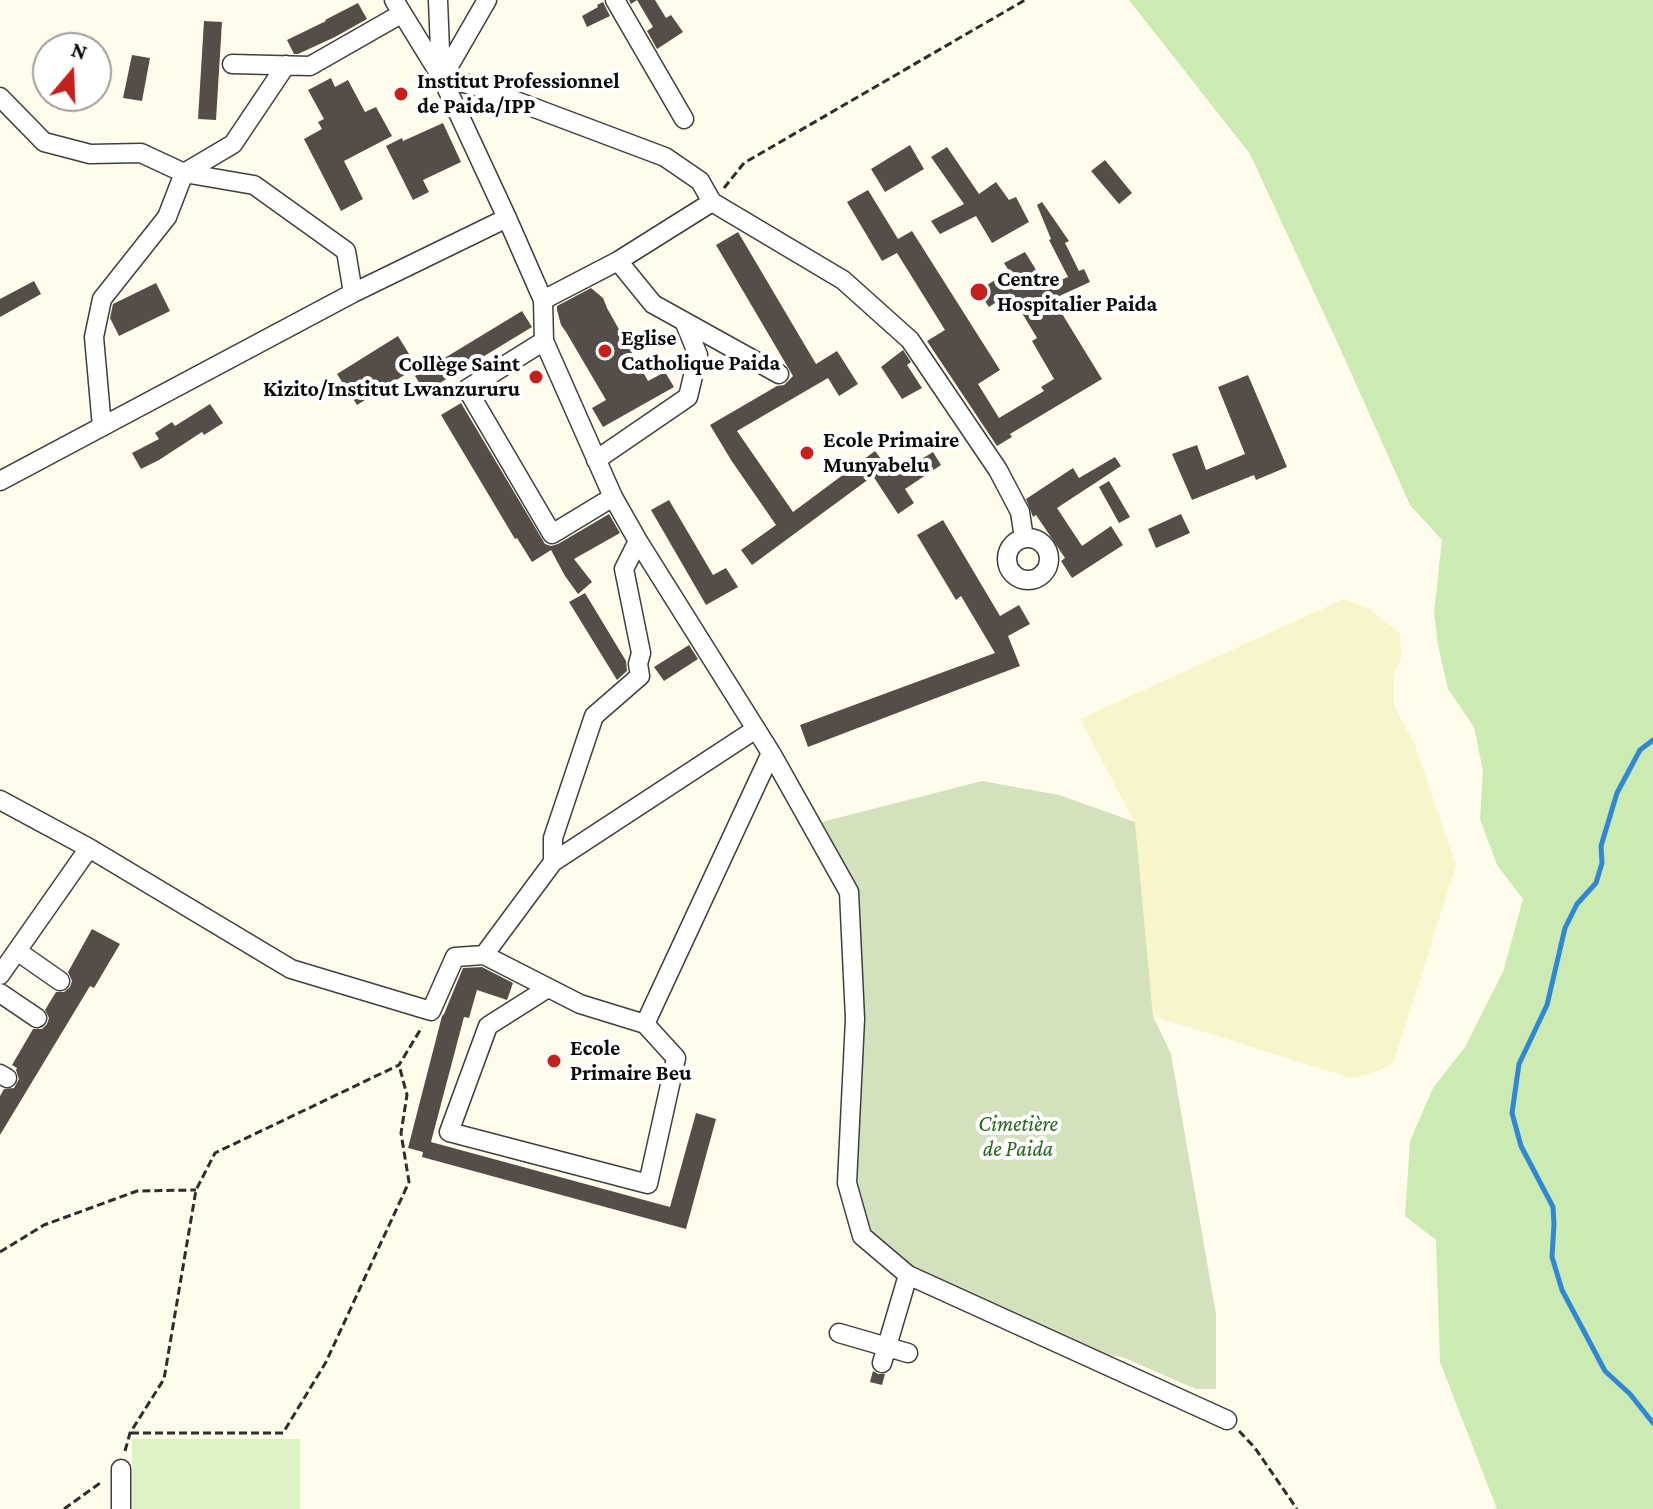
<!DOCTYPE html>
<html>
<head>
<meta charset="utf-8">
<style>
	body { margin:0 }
	#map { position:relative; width:1653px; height:1509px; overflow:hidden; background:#fffceb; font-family:"Crimson Pro",serif }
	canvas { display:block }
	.north { position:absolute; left:32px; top:32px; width:80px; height:80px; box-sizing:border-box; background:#fff; border:2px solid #9e9e9e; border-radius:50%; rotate:19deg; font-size:22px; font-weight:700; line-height:32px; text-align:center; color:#0c0c0c }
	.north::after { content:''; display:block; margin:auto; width:28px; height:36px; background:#c4201c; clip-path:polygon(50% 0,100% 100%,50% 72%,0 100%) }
</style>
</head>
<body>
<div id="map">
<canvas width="1653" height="1509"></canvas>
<div class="north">N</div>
</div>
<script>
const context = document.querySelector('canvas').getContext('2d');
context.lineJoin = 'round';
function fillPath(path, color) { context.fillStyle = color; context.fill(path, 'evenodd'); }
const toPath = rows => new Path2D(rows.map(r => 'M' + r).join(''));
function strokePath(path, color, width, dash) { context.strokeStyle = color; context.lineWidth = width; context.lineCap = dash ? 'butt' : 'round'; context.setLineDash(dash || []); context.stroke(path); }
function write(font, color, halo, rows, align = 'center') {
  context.font = font + ' "Crimson Pro",serif'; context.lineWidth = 8; context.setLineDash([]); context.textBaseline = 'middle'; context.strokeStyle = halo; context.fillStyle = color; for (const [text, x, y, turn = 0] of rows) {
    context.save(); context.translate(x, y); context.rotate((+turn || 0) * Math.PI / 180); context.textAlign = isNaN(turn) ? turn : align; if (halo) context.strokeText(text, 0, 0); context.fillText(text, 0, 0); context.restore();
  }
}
const farmland = toPath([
	[1344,599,1370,609,1400,634,1401,659,1394,674,1394,706,1415,745,1456,866,1393,1064,1366,1075,1351,1078,1153,1016,1135,823,1080,719]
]);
const green = toPath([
	[1129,0,1653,0,1653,1509,1497,1509,1440,1362,1436,1240,1405,1216,1410,1141,1433,1088,1465,1047,1503,972,1523,899,1497,865,1480,819,1483,771,1474,727,1448,689,1438,645,1434,612,1442,540,1410,505,1339,346,1250,154]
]);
const cemetery = toPath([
	[982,781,1059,795,1135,822,1153,1016,1171,1054,1216,1314,1216,1389,1196,1389,1122,1357,1099,1354,935,1281,886,1251,861,1222,852,1185,857,956,850,876,822,822]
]);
const pitch = toPath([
	[132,1439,300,1439,300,1509,132,1509]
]);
const stream = toPath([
	[1653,740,1640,750,1617,793,1601,846,1602,863,1596,883,1577,904,1565,928,1547,1005,1519,1064,1512,1113,1521,1146,1553,1207,1554,1224,1552,1257,1562,1290,1605,1371,1630,1394,1653,1423]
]);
const building = toPath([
	[629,0,655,0,666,18,671,15,683,32,657,49,647,31,653,27,637,0,631,4],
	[603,2,610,16,587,27,582,16,598,7,597,5],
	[358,3,367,19,335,37,298,54,294,54,287,40,326,21,325,20],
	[204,21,222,22,216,120,198,119],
	[132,55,150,58,142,101,123,98],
	[331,78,335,87,348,80,365,112,376,107,392,136,344,161,363,199,341,211,304,139,322,129,318,122,324,119,308,90],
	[443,123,461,162,423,180,429,192,413,200,386,146,402,138,403,141],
	[910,145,924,169,885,192,871,169],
	[947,147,979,194,996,182,1009,200,1016,197,1029,222,992,243,976,216,940,234,931,221,964,204,931,157],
	[1105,160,1132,193,1119,204,1091,171],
	[868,190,898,239,912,231,1000,370,978,384,999,418,1044,391,1041,387,1054,379,1032,341,1037,338,1010,293,989,307,978,291,1009,271,1004,263,1025,252,1046,286,1068,277,1049,240,1051,239,1037,205,1042,202,1069,241,1065,243,1079,271,1084,269,1090,282,1053,299,1102,379,1010,434,1012,437,997,446,927,341,945,330,897,253,882,261,847,202],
	[738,232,816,364,837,351,858,384,839,396,828,378,737,431,793,512,875,451,894,476,933,452,941,465,905,489,914,503,898,514,873,476,752,565,741,550,776,525,731,460,710,425,777,386,784,385,793,376,716,245],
	[34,281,41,294,0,317,0,299],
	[156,283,170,311,119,336,110,318,113,304],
	[591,288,603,298,607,308,648,381,665,372,674,387,603,427,592,408,606,400,566,332,561,325,557,310,557,306],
	[522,311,532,327,425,392,415,376],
	[398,336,417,367,357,405,337,374],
	[903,350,911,362,907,365,922,388,902,399,881,367],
	[1248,375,1287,467,1256,480,1254,475,1192,500,1172,454,1197,445,1206,470,1245,454,1218,387],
	[461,403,545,544,551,546,558,544,609,514,620,533,574,559,592,582,578,594,565,576,551,550,532,562,517,538,515,539,441,415],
	[210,404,223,423,204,435,202,432,159,460,141,469,132,453,159,439,155,433,172,422,175,426],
	[1115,457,1121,466,1057,508,1082,546,1111,526,1123,545,1072,578,1061,561,1065,558,1036,515,1033,517,1026,499,1073,468,1079,478],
	[1109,481,1130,517,1119,523,1099,487],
	[669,500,713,575,726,568,738,587,706,605,651,510],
	[1181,514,1190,533,1156,548,1148,529],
	[943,520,1000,616,1019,605,1030,624,1008,636,1020,666,808,747,800,725,995,653,961,596,956,600,917,535],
	[585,593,626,661,627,671,617,680,569,602],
	[689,645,698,659,664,681,654,667],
	[92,929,120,944,94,988,90,986,0,1135,0,1096,4,1089,14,1088,19,1079,16,1070,17,1068,12,1065,33,1029,42,1029,47,1024,49,1018,45,1010,56,992,64,992,70,987,72,981,68,972],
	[482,967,513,983,507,1000,477,990,469,1018,464,1017,431,1142,670,1207,696,1113,716,1119,686,1229,422,1157,423,1152,408,1148,442,1016,444,1014,463,968],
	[873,1371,878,1374,885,1374,882,1385,870,1382]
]);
const path = toPath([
	[724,188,744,163,1025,0],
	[0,1252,44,1225,137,1191,196,1190],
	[1239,1431,1255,1448,1297,1509],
	[131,1433,283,1433,326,1362,409,1182,401,1133,407,1095,399,1065],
	[125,1451,130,1433,164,1379,196,1190,215,1153,399,1065,422,1027],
	[64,1509,103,1481]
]);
const minor = toPath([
	[394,0,442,78,507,218,543,300,544,341,613,497,638,541,771,753,849,892,855,1019,847,1183,862,1236,908,1275,1227,1420],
	[438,0,441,75],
	[615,0,684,119],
	[232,64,310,66,401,14],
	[442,78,476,86,665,157,700,181,712,202,843,280,910,340,998,470,1020,512,1024,538],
	[442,78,487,0],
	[0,97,44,142,90,154,141,153,184,173,254,185,346,251,353,293],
	[618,261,653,304,779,374],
	[543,300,618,261,712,202],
	[544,341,467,389,552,534,613,497],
	[102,427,94,337,102,299,167,217,184,173,233,144,286,65],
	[596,460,688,397,698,355,684,321],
	[0,481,353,293,507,218],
	'1007 559a21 21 0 1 1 42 0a21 21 0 1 1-42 0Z',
	[0,800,89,848,291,969,431,1011,455,957,484,955,553,862,756,729],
	[553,862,553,838,594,716,640,676,638,664,641,653,624,569,638,541],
	[17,951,60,981],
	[484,955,580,1004,645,1024,676,1058,648,1184,449,1132,488,1026,548,988],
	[0,975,89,848],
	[0,993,37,1018],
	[645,1024,771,753],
	[0,1074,7,1078],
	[839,1333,908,1353],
	[882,1363,908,1275],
	[121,1469,121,1509]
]);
const markers = [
	[401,94,8,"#c4201c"],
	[979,292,10,"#c4201c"],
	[605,351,8,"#c4201c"],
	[536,377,8,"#c4201c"],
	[807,453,8,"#c4201c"],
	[554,1061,8,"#c4201c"]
];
const poiNames = [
	["Institut Professionnel",417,81],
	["de Paida/IPP",417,106],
	["Centre",997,279],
	["Hospitalier Paida",997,304],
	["Eglise",621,338],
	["Catholique Paida",621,363],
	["Collège Saint",520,364,"right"],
	["Kizito/Institut Lwanzururu",520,389,"right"],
	["Ecole Primaire",823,440],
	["Munyabelu",823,465],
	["Ecole",570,1048],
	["Primaire Beu",570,1073]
];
const parkNames = [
	["Cimetière",1018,1124],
	["de Paida",1018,1149]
];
fillPath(farmland, '#f6f6ca');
fillPath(green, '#ccebb3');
fillPath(cemetery, '#d3e2bc');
fillPath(pitch, '#dff2c5');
strokePath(stream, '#2f87d5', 5);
fillPath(building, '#554e48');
strokePath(minor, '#3f3f3f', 21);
strokePath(path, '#2e2e2e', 3, [8, 4]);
strokePath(minor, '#fff', 18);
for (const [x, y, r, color] of markers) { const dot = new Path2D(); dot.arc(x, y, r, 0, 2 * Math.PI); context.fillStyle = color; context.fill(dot); strokePath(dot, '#fff', 3); }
write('bold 22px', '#0c0c0c', '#fff', poiNames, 'left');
write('italic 22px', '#246719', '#fff', parkNames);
</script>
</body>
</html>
